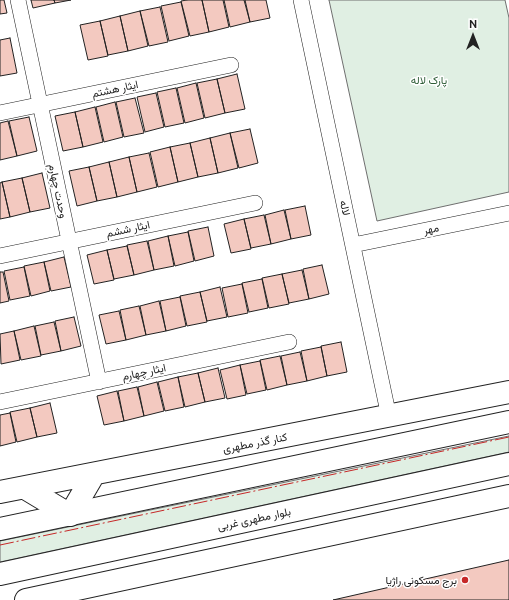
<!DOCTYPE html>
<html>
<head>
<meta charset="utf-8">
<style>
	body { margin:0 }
	#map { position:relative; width:509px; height:600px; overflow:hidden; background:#fff; font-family:Ubuntu,sans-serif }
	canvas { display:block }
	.north { position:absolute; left:453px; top:16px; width:40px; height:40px; -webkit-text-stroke:3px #fff; paint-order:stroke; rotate:0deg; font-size:11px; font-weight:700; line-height:16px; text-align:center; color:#222 }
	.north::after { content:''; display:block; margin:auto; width:14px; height:18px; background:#222; clip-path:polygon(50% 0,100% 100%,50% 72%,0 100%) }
</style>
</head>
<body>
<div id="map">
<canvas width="509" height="600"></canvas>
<div class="north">N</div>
</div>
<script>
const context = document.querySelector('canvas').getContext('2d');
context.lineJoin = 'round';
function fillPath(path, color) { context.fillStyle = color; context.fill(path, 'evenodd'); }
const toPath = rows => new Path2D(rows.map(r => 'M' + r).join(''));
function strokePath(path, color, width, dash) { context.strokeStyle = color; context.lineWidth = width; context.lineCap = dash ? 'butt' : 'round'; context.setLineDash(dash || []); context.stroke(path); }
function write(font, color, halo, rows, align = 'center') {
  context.font = font + ' Ubuntu,Vazirmatn,sans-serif'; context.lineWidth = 3; context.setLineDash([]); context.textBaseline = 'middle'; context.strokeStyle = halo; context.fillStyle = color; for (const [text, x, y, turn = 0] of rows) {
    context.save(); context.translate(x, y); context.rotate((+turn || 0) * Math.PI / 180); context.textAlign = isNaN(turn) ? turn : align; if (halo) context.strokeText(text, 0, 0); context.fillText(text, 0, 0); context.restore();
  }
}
const green = toPath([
	[329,0,505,0,509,18,509,192,377,221,329,0],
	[509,436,509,452,0,562,0,541,509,436]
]);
const building = toPath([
	[0,0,4,0,7,13,0,14,0,0],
	[31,0,54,0,55,3,33,8,31,0],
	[54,0,71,0,55,3,54,0],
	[187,0,202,0,209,32,190,36,181,1,187,0],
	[202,0,223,0,229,27,209,32,202,0],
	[224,0,244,0,250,22,230,27,224,0],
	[245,0,266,0,270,18,250,22,245,0],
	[181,2,189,36,169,41,161,6,181,2],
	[160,7,168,42,149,46,140,11,160,7],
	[140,11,148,46,128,51,120,16,140,11],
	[120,16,128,51,108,55,100,21,120,16],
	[100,21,108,56,88,60,80,25,100,21],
	[10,38,17,73,0,76,0,40,10,38],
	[237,74,245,109,225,113,217,79,237,74],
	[217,79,225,113,205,118,197,83,217,79],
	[196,83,204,118,185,123,177,88,196,83],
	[176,88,184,123,165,127,157,92,176,88],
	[156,93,164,127,145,132,137,97,156,93],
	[135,98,144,133,124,137,116,102,135,98],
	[115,102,123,137,104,142,96,107,115,102],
	[95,107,103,142,83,147,75,112,95,107],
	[75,112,83,147,63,151,55,116,75,112],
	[29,117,37,151,17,156,9,121,29,117],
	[8,121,17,156,0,160,0,123,8,121],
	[250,129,258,163,239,168,230,133,250,129],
	[230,133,238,168,218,173,210,138,230,133],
	[210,138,218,173,198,177,190,143,210,138],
	[190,143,198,177,178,182,170,147,190,143],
	[170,147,178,182,158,187,150,152,170,147],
	[149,153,157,187,137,192,129,157,149,153],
	[129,157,137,192,117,197,109,162,129,157],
	[109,162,117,197,97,201,89,167,109,162],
	[89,167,97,201,77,206,69,171,89,167],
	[42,173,50,208,30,212,22,178,42,173],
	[22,178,30,212,10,217,2,182,22,178],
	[2,182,10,217,0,219,0,183,2,182],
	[305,206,311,235,291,239,285,210,305,206],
	[284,210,291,239,271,244,265,215,284,210],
	[264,215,271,244,251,248,244,219,264,215],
	[244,219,251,249,231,253,224,224,244,219],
	[208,227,214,256,195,261,188,231,208,227],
	[188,232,194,261,175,266,168,236,188,232],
	[168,236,174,266,154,270,148,241,168,236],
	[147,241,154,270,134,275,127,245,147,241],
	[127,246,134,275,114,279,107,250,127,246],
	[107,250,114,280,94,284,87,255,107,250],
	[64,257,71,287,51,291,44,262,64,257],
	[44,262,50,291,31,296,24,266,44,262],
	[322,265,329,294,309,299,303,269,322,265],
	[24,267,30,296,10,300,4,271,24,267],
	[302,270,309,299,289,303,282,274,302,270],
	[0,272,3,272,9,301,0,303,0,272],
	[282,274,289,304,269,308,262,278,282,274],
	[262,279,268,308,249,312,242,283,262,279],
	[242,284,248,313,228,317,222,288,242,284],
	[220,287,227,317,207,321,200,292,220,287],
	[200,292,207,322,187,326,180,296,200,292],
	[180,297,186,326,166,331,160,301,180,297],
	[159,301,166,331,146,335,140,306,159,301],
	[139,306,146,335,126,340,120,310,139,306],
	[119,311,126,340,106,344,99,315,119,311],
	[74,317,81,346,61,351,55,321,74,317],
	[54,322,61,351,41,355,35,326,54,322],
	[34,326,41,356,21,360,14,331,34,326],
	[14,331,20,360,1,364,0,334,14,331],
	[341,342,347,372,327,376,321,346,341,342],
	[321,347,327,376,307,381,301,351,321,347],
	[300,352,307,381,287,385,281,356,300,352],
	[280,356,287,385,267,390,260,360,280,356],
	[260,361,266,390,247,394,240,365,260,361],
	[240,365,246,395,227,399,220,370,240,365],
	[218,368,225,398,205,402,198,373,218,368],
	[198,373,205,402,185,407,178,377,198,373],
	[178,377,184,407,165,411,158,382,178,377],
	[157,382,164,411,144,416,138,387,157,382],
	[137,387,144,416,124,421,118,391,137,387],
	[117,391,124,421,104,425,97,396,117,391],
	[50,403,57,433,37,437,30,408,50,403],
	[30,408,37,437,17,442,10,412,30,408],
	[10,413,16,442,0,446,0,415,10,413],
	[509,560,509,600,333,600,509,560]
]);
const street = toPath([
	[18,0,99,382],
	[301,0,389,417],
	[0,113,231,65],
	[353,245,509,213],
	[0,256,255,203],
	[0,402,289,342]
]);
const secondary = toPath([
	[25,488,70,515,94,474],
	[0,492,509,392],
	[26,600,509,496]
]);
const primary = toPath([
	[0,529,509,422],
	[0,574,509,464]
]);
const power = toPath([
	[0,545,509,437]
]);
const markers = [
	[465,580,4,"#c62828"]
];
const parkNames = [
	["پارک لاله",429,80]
];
const streetNames = [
	["ایثار هشتم",115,89,-12],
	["وحدت چهارم",58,191,78],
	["لاله",345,208,78],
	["ایثار ششم",128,229,-12],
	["مهر",431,229,-12],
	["ایثار چهارم",144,372,-12],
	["کنار گذر مطهری",255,443,-11],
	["بلوار مطهری غربی",254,519,-12]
];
const poiNames = [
	["برج مسکونی راژیا",457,580]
];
fillPath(green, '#e0efe3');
strokePath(green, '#6f6f6f', 1);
fillPath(building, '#f3c9c0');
strokePath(building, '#222', 1);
strokePath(street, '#222', 16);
strokePath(secondary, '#222', 24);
strokePath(primary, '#222', 24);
strokePath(street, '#fff', 15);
strokePath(secondary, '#fff', 22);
strokePath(primary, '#fff', 22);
strokePath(power, '#c62828', 1, [14, 3, 2, 3]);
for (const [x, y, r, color] of markers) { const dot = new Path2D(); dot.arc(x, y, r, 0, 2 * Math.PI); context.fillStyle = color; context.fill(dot); strokePath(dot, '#fff', 1.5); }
write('11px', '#2f5e38', '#fff', parkNames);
write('11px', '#222', '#fff', streetNames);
write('11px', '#222', '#fff', poiNames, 'right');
</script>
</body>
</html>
